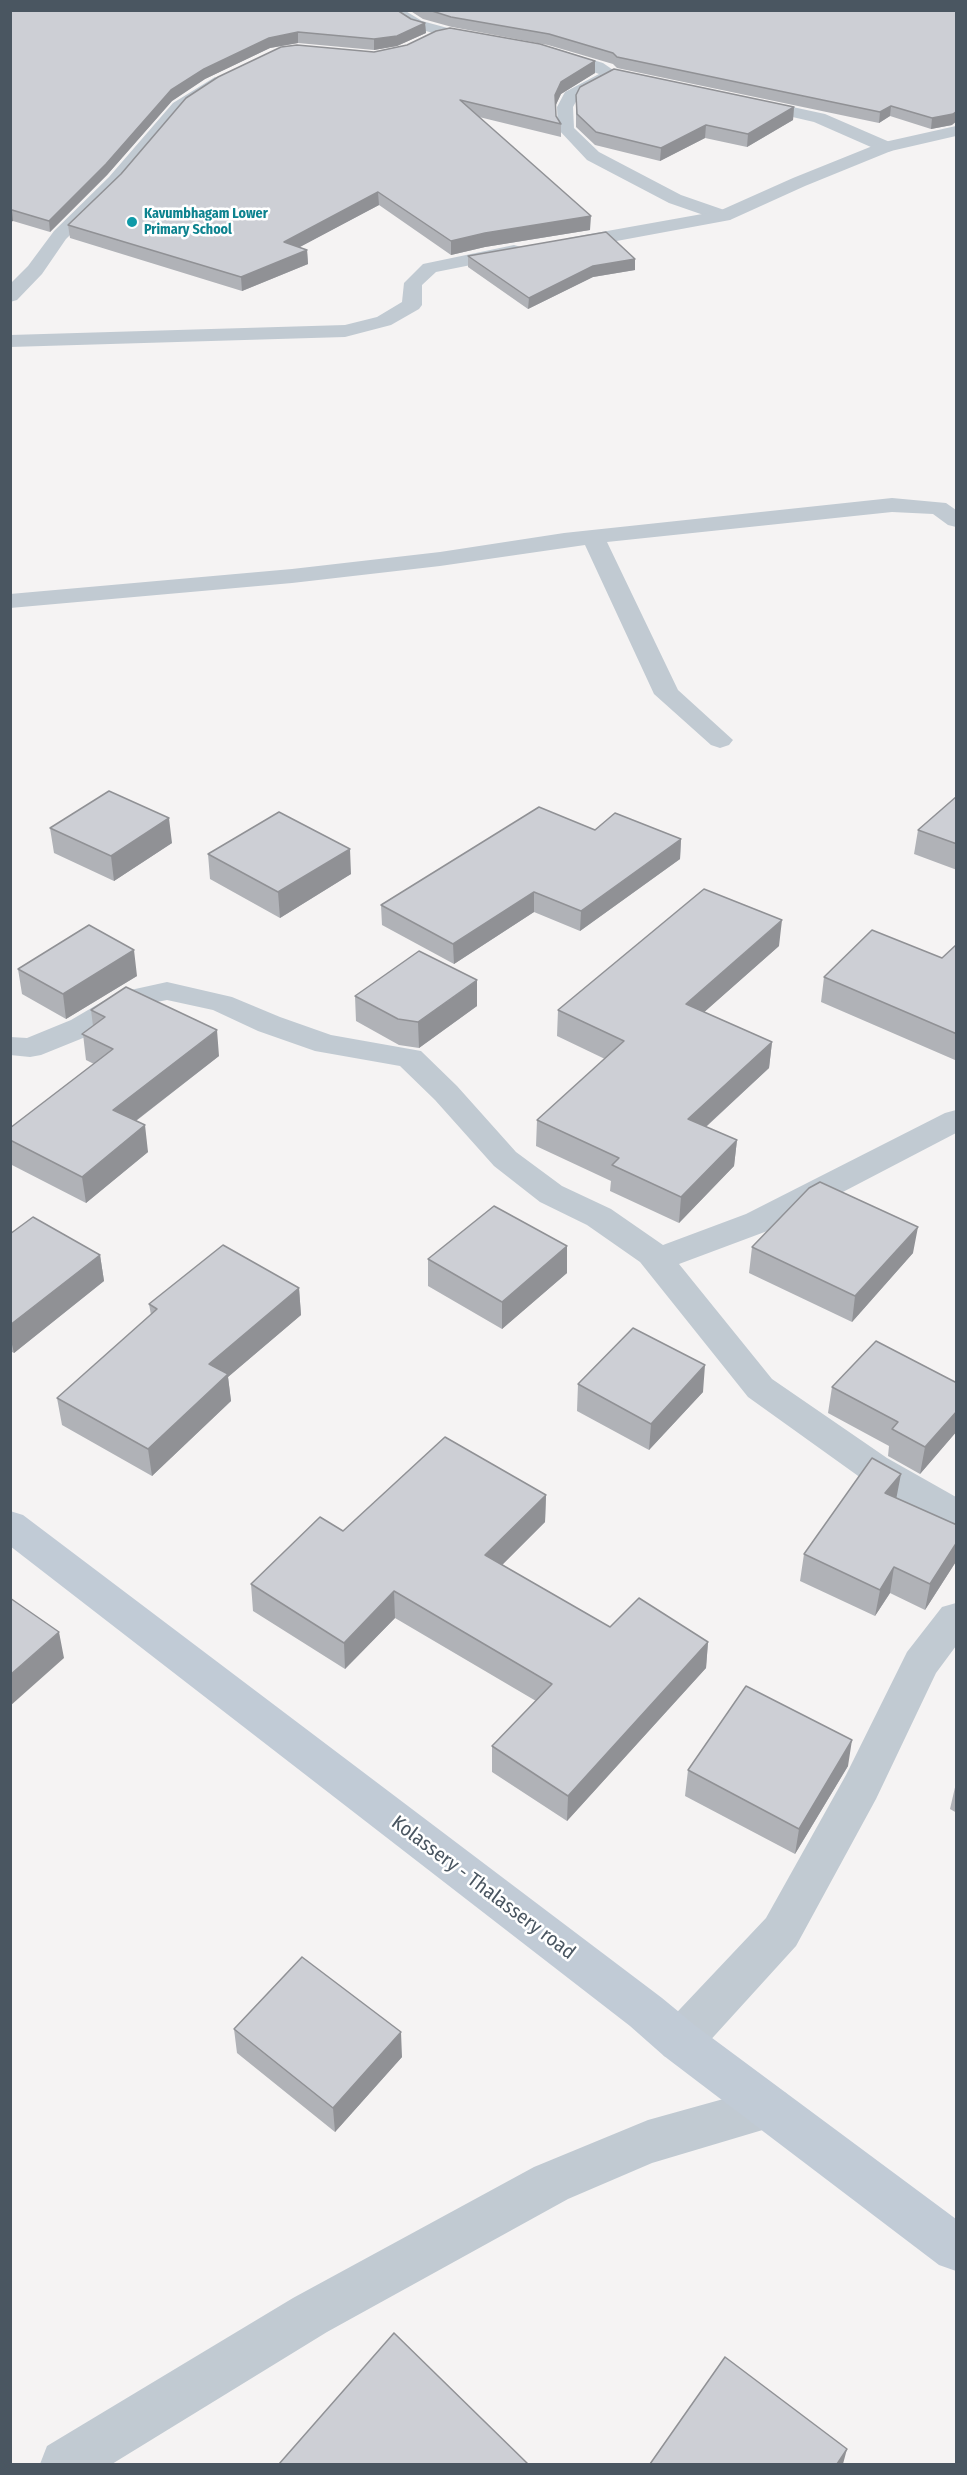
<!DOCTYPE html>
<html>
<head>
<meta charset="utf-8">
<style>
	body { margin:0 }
	#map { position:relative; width:967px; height:2475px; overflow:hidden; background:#f5f3f3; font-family:"Fira Sans Condensed",sans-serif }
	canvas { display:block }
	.frame { position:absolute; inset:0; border:12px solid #4a5661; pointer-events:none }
</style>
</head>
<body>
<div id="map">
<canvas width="967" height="2475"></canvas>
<div class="frame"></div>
</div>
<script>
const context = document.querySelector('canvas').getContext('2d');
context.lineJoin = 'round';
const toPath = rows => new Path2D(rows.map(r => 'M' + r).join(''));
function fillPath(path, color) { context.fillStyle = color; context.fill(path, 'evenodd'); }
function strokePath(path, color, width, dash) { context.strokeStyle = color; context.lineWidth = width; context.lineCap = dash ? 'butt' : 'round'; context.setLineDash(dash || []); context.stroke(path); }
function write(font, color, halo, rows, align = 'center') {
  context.font = font + ' "Fira Sans Condensed",sans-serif'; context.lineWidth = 5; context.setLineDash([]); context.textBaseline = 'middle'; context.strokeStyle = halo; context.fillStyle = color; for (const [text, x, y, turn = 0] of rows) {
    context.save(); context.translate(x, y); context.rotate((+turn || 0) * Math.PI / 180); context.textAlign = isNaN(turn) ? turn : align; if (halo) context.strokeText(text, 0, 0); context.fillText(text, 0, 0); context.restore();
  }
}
const minor = toPath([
	[385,10,404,10,422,21,455,30,458,33,450,38,412,27,385,10],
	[551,47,603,63,619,74,578,98,573,107,574,128,599,152,681,195,730,212,733,216,730,220,718,220,669,203,587,160,558,129,557,107,565,92,599,74,546,55,543,52,551,47],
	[215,77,223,82,221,85,185,109,121,185,66,239,42,274,17,300,10,302,10,284,28,266,54,231,109,177,173,103,215,77],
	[751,98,825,114,892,143,894,147,892,151,886,152,880,151,814,122,745,106,743,103,745,100,751,98],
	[892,498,946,503,956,510,956,527,948,525,933,514,892,512,607,542,678,690,733,740,729,745,720,748,711,745,654,694,585,545,440,566,292,583,10,608,10,594,292,569,440,552,564,533,892,498],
	[167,982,232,997,280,1017,331,1035,421,1051,457,1086,516,1152,562,1186,611,1209,663,1245,746,1214,945,1113,956,1110,956,1133,770,1230,679,1264,772,1379,887,1458,956,1497,956,1528,943,1524,861,1478,748,1397,640,1262,587,1225,540,1202,494,1166,435,1100,400,1066,315,1051,258,1031,213,1010,167,1000,136,1006,93,1034,41,1055,30,1057,10,1055,10,1037,27,1038,71,1020,117,993,167,982],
	[956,1603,956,1646,936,1673,876,1799,796,1946,696,2056,680,2062,664,2056,658,2041,664,2026,766,1918,846,1775,907,1652,942,1607,956,1603],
	[770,2086,786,2093,793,2108,786,2123,652,2163,568,2199,327,2332,112,2464,40,2464,47,2446,293,2298,534,2167,648,2120,770,2086]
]);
const tertiary = toPath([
	[956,126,956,136,891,151,805,186,730,220,568,250,562,248,559,244,562,240,568,238,719,211,793,178,880,143,956,126],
	[514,245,521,247,523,251,521,255,436,272,422,285,422,305,419,309,391,325,345,337,10,347,10,335,345,325,377,317,402,302,404,283,423,264,514,245]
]);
const secondary = toPath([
	[10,1511,23,1515,662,1998,696,2026,956,2219,956,2271,939,2265,664,2056,630,2026,10,1546,10,1511]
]);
const wall = toPath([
	[10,10,411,19,425,23,426,33,397,46,374,50,298,43,270,48,205,79,172,101,107,175,50,232,13,221,10,222],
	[409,10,957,10,952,125,931,129,890,116,879,123,617,68,613,64,548,45,452,27,423,19],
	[374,52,595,61,595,73,561,94,555,106,556,116,561,124,561,137,479,117,590,230,485,247,451,255,379,205,299,247,307,250,308,264,242,291,70,238,68,225],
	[576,95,794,107,793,120,747,147,705,138,660,161,595,145,576,127],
	[468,256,635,259,635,270,593,277,528,309,468,267],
	[957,796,957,870,914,854,918,830],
	[50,828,172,843,114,881,54,853],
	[595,830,681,839,680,859,580,931,534,912,454,964,382,925,381,905],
	[208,854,351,874,280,918,210,879],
	[957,944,957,1058,955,1060,821,1002,824,977,942,958],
	[779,946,704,1012,772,1042,769,1068,706,1127,737,1140,734,1166,679,1223,610,1191,611,1181,536,1146,537,1120,605,1059,557,1036,558,1010],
	[18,969,137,976,66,1019,22,994],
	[355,996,477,1006,419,1048,399,1045,356,1021],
	[91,1010,219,1056,136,1121,148,1152,86,1203,10,1164,10,1128,94,1064,86,1060,83,1034,93,1026],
	[10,1234,100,1255,104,1281,14,1353,10,1351],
	[567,1246,567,1273,502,1329,428,1286,428,1259],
	[752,1247,913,1253,852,1322,749,1273],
	[299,1288,301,1315,228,1377,231,1401,152,1476,62,1425,57,1398,151,1315,149,1304],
	[957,1383,957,1431,920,1474,888,1456,889,1446,828,1413,832,1387],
	[578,1384,703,1392,649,1450,577,1411],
	[546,1495,545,1522,502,1565,610,1627,708,1642,706,1668,567,1821,492,1772,492,1746,536,1701,395,1618,345,1669,253,1611,251,1584,343,1531],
	[897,1498,957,1525,957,1560,925,1610,890,1593,875,1616,800,1581,804,1554],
	[848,1766,795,1854,685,1796,688,1770],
	[956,1783,957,1783,957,1813,950,1809],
	[234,2029,402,2057,335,2132,237,2053]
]);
const shadedWall = toPath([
	[425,23,426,33,397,46,374,50,374,39],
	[298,32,298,43,270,48,205,79,172,101,107,175,50,232,49,221,171,90,204,69,269,38],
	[595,61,595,73,561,94,555,107,555,95,561,82],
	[891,106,890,116,879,123,880,112],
	[794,107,793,120,747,147,748,134],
	[957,111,957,121,952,125,931,129,932,118],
	[706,125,705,138,660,161,661,148],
	[378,192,379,205,285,255,284,242],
	[10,210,12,210,13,221,10,222],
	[591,216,590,230,485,247,451,255,451,241,485,233],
	[307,250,308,264,242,291,241,277],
	[635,259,635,270,593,277,528,309,529,298,593,266],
	[169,818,172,843,114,881,111,856],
	[681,839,680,859,580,931,581,911],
	[350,849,351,874,280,918,278,892],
	[534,892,534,912,454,964,453,944],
	[782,920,779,946,684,1030,686,1004],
	[134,950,137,976,66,1019,63,994],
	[477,980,477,1006,419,1048,418,1022],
	[217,1030,219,1056,116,1136,113,1110],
	[772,1042,769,1068,686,1145,688,1119],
	[145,1125,148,1152,86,1203,82,1177],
	[737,1140,734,1166,679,1223,681,1197],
	[918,1227,913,1253,852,1322,855,1296],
	[567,1246,567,1273,502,1329,502,1302],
	[100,1255,104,1281,14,1353,10,1336,10,1325],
	[299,1288,301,1315,228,1377,231,1401,152,1476,148,1449,209,1364],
	[705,1365,703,1392,649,1450,651,1424],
	[957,1411,957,1431,920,1474,925,1447],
	[901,1474,896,1500,885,1493],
	[546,1495,545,1522,485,1582,485,1555],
	[957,1542,957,1560,925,1610,930,1584],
	[894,1567,890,1593,875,1616,880,1590],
	[394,1591,395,1618,345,1669,344,1643],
	[59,1632,64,1658,10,1706,10,1675],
	[708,1642,706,1668,567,1821,568,1796],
	[852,1740,848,1766,795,1854,799,1829],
	[401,2032,402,2057,335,2132,333,2108],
	[847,2449,843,2464,837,2464]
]);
const building = toPath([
	[10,10,397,10,411,19,425,23,397,36,374,39,298,32,269,38,204,69,171,90,106,164,49,221,12,210,10,210,10,10],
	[429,10,957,10,957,111,953,114,932,118,891,106,880,112,617,57,613,53,549,34,451,17,429,10],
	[450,28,540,44,595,61,561,82,555,95,556,116,561,124,460,100,591,216,485,233,451,241,378,192,284,242,307,250,241,277,68,225,121,174,186,98,218,77,281,47,297,45,374,52,407,45,436,31,450,28],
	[614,69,794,107,748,134,706,125,661,148,596,132,577,114,576,95,580,87,614,69],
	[606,232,635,259,593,266,529,298,468,256,606,232],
	[109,791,169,818,111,856,50,828,109,791],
	[957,796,957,844,918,830,957,796],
	[539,807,595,830,615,813,681,839,581,911,534,892,453,944,381,905,539,807],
	[279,812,350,849,278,892,208,854,279,812],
	[704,889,782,920,686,1004,772,1042,688,1119,737,1140,681,1197,612,1165,619,1158,537,1120,624,1041,558,1010,704,889],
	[89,925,134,950,63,994,18,969,89,925],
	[872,930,942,958,957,944,957,1034,824,977,872,930],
	[419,951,477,980,418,1022,398,1019,355,996,419,951],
	[126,987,217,1030,113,1110,145,1125,82,1177,10,1140,10,1128,113,1049,82,1034,105,1017,91,1010,126,987],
	[820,1182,918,1227,855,1296,752,1247,809,1188,820,1182],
	[494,1206,567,1246,502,1302,428,1259,494,1206],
	[33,1217,100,1255,10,1325,10,1234,33,1217],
	[223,1245,299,1288,209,1364,228,1374,148,1449,57,1398,157,1309,149,1304,223,1245],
	[633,1328,705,1365,651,1424,578,1384,633,1328],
	[876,1341,957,1383,957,1411,925,1447,892,1429,898,1422,832,1387,876,1341],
	[445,1437,546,1495,485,1555,610,1627,639,1598,708,1642,568,1796,492,1746,552,1684,394,1591,344,1643,251,1584,320,1517,343,1531,445,1437],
	[872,1458,901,1474,885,1493,957,1525,957,1542,930,1584,894,1567,880,1590,804,1554,872,1458],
	[10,1598,59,1632,10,1675,10,1598],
	[746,1686,852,1740,799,1829,688,1770,746,1686],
	[302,1957,401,2032,333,2108,234,2029,302,1957],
	[394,2333,528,2464,279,2464,394,2333],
	[725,2357,847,2449,837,2464,650,2464,725,2357]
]);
const markers = [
	[132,222,6,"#0f9aa8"]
];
const farCulturenames = [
	["Kavumbhagam Lower",144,214],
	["Primary School",144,230]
];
const nearStreetnames = [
	["Kolassery - Thalassery road",483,1888,37]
];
fillPath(minor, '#c1cad2');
fillPath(tertiary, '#c1cad2');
fillPath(secondary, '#c1cbd6');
fillPath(wall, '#b0b2b7');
fillPath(shadedWall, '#909195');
fillPath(building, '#cdcfd5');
strokePath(building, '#909195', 1.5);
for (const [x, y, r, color] of markers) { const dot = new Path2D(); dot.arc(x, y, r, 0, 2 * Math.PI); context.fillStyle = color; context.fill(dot); strokePath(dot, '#fff', 2); }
write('bold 14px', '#0d838f', '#fff', farCulturenames, 'left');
write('20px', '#4a5661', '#fff', nearStreetnames);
</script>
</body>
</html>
